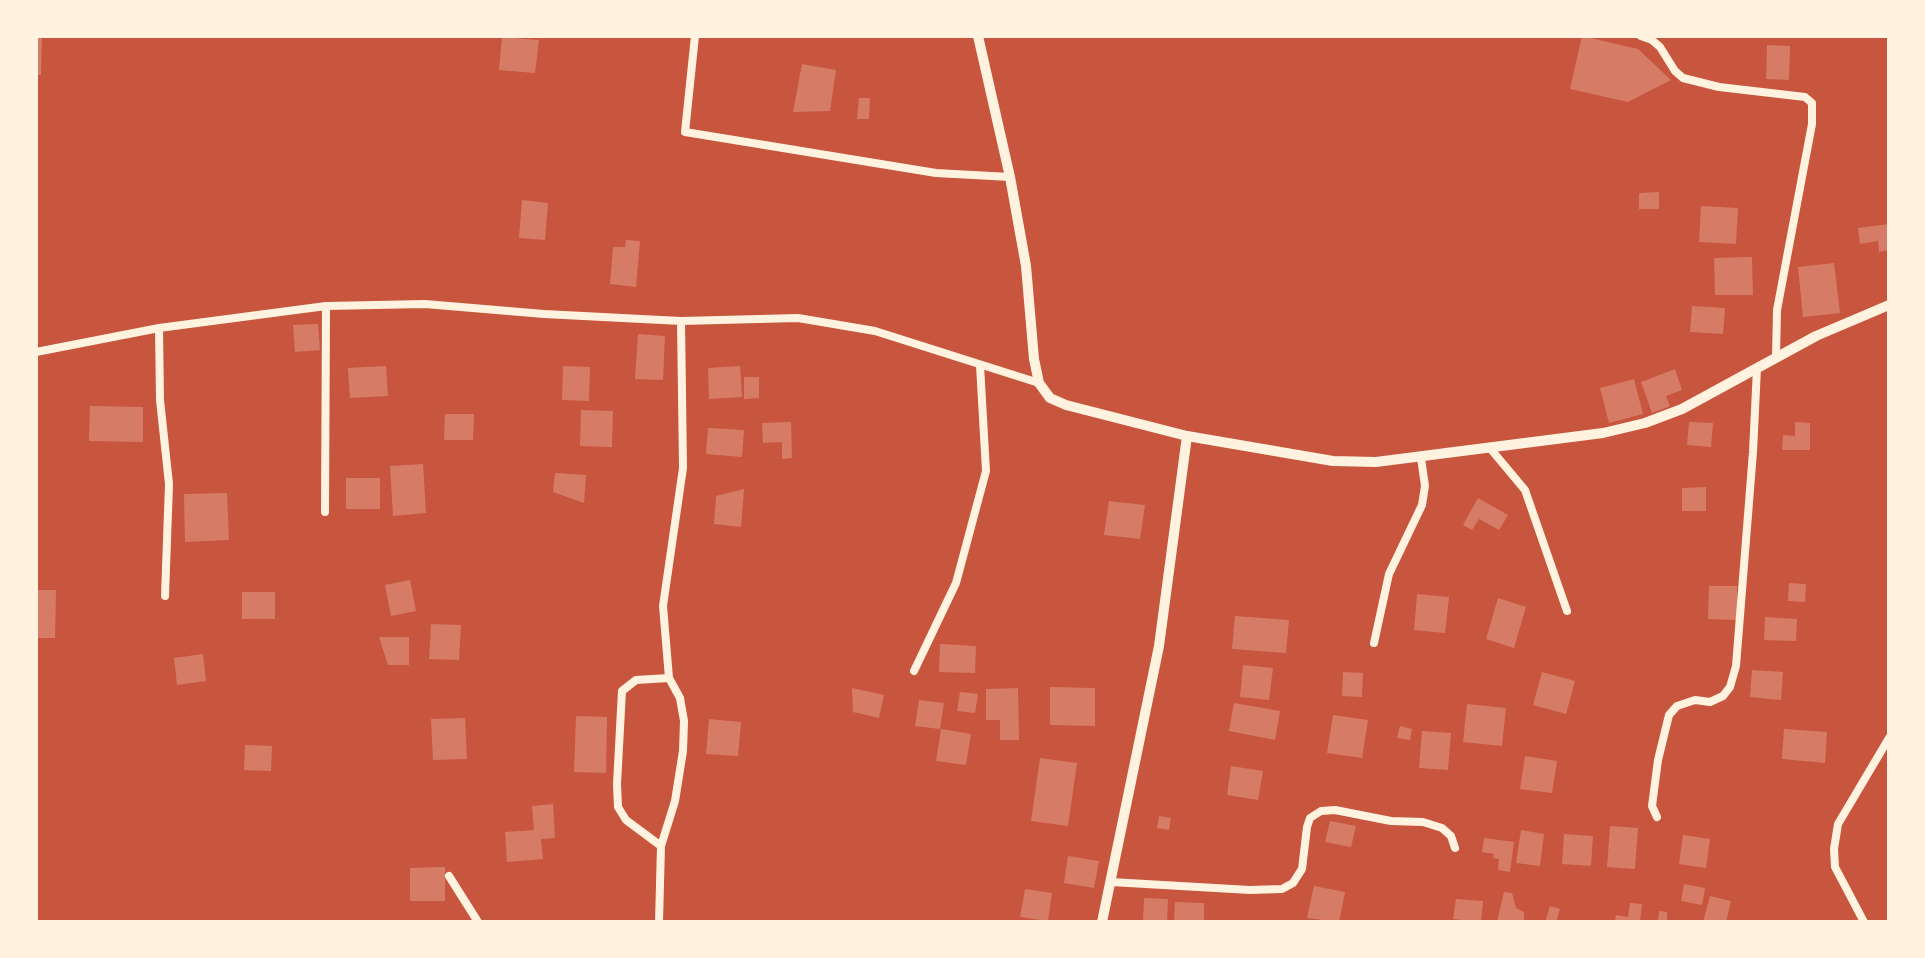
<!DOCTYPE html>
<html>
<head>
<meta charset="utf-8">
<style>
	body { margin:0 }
	#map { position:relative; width:1925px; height:958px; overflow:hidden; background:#c8553d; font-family:"Archivo Narrow",sans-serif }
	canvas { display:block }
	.frame { position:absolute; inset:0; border:38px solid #fff3e0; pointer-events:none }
</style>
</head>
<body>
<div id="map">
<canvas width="1925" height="958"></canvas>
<div class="frame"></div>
</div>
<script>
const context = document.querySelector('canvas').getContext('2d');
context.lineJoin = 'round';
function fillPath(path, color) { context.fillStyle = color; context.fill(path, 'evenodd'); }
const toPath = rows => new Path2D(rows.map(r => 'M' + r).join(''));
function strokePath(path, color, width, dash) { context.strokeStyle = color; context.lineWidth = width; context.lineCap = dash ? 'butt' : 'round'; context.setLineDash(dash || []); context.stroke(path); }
const building = toPath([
	[36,36,42,36,41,75,36,75],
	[1582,36,1638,49,1671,80,1628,102,1570,89],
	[502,37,539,40,535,73,499,70],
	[1767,45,1790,46,1789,80,1766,79],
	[802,64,836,70,830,111,793,112],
	[859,98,870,98,869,119,857,119],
	[1659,192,1659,209,1639,209,1639,193],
	[522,200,548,203,545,240,519,238],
	[1701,206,1738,208,1736,244,1699,242],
	[1889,224,1889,250,1879,252,1878,241,1860,244,1858,228],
	[626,240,640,241,636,287,610,284,613,247,625,247],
	[1752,257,1753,295,1715,295,1714,258],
	[1834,263,1840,313,1803,317,1798,267],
	[1692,306,1725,308,1723,334,1690,332],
	[318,324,320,350,295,352,293,325],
	[638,334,665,336,663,380,635,379],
	[386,366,388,396,350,398,348,368],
	[563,366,590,367,589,401,562,400],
	[740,366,742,397,709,399,708,368],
	[1675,369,1682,390,1666,396,1670,406,1652,413,1641,382],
	[744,377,759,377,759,398,744,399],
	[1634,379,1643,414,1609,423,1600,388],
	[90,406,143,407,143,442,89,441],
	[581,410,613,411,612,447,580,446],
	[445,414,474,414,473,440,444,440],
	[791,422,792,458,782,459,782,442,763,443,762,423],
	[1689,422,1713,423,1711,447,1687,445],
	[1795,422,1810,423,1810,450,1782,450,1783,435,1795,436],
	[708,428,744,430,742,457,706,454],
	[423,464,426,513,393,516,390,466],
	[555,473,586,475,584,503,553,492],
	[346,478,380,478,380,509,346,509],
	[1706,487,1706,511,1682,511,1682,488],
	[744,489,741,527,714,524,716,496],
	[227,493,229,540,185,542,184,494],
	[1478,498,1508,515,1499,530,1479,519,1472,530,1463,525],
	[1109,501,1145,505,1140,539,1104,535],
	[410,580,416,611,391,616,385,585],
	[1789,583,1806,584,1805,602,1788,601],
	[1709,586,1737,586,1737,620,1708,619],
	[36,590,56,590,55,638,36,638],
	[242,592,275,592,275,619,242,619],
	[1417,594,1449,597,1445,633,1414,630],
	[1498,598,1526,607,1514,648,1486,639],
	[1235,616,1289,620,1286,653,1232,649],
	[1765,617,1797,619,1796,641,1764,640],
	[431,624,461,625,459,660,429,659],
	[379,637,409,637,409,665,388,665],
	[940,644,976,646,975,673,939,672],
	[203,654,206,681,177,685,174,658],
	[1243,665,1273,668,1269,700,1240,697],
	[1752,670,1783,672,1781,700,1750,697],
	[1343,672,1363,673,1362,697,1342,696],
	[1542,672,1575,681,1566,714,1533,705],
	[1050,687,1095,688,1095,726,1050,725],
	[852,688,884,695,879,718,853,712],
	[1018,688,1019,740,1000,740,1000,720,986,720,986,689],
	[960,692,978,694,975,713,957,711],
	[919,700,944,703,940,729,915,726],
	[1234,703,1280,711,1275,740,1229,731],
	[1467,704,1506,708,1502,746,1463,742],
	[1333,715,1368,720,1362,758,1327,753],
	[576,716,607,717,606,773,574,772],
	[465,718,467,759,433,760,431,719],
	[709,719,741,722,738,756,706,754],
	[1400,726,1412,729,1410,740,1397,738],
	[941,729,971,734,966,765,936,761],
	[1784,729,1827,732,1825,763,1782,759],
	[1422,731,1451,733,1448,770,1419,768],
	[245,745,272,746,271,771,244,770],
	[1525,756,1557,761,1552,793,1520,789],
	[1040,758,1077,763,1068,826,1031,821],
	[1231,766,1263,771,1258,800,1227,795],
	[553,804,555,838,541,839,543,859,507,862,505,832,534,830,532,806],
	[1159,816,1171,818,1169,830,1157,828],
	[1330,821,1356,826,1351,847,1325,842],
	[1610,826,1638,828,1635,869,1607,867],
	[1521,830,1544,834,1540,866,1516,863],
	[1564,834,1593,836,1591,866,1562,864],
	[1683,835,1710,839,1706,868,1679,864],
	[1484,838,1514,842,1510,872,1498,870,1499,859,1493,858,1494,854,1482,852],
	[1068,856,1099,861,1094,888,1064,883],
	[445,867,445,901,410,901,410,868],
	[1684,884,1705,888,1702,905,1681,901],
	[1314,886,1345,892,1339,922,1307,918],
	[1025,889,1052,893,1048,921,1020,917],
	[1504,892,1512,893,1516,908,1524,912,1524,922,1497,922],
	[1710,896,1731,901,1726,922,1703,922],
	[1144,898,1168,899,1167,922,1143,922],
	[1456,899,1483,901,1481,922,1453,919],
	[1175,902,1204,903,1204,922,1174,922],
	[1630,903,1642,904,1640,922,1615,922,1616,915,1628,917],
	[1550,906,1560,909,1556,922,1545,922],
	[1659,911,1667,912,1667,922,1658,922]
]);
const minor = toPath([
	[695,36,685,132,936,173,1010,177],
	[1641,36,1652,40,1660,47,1675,71,1683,78,1719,87,1805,97,1812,103,1812,124,1777,310,1776,358],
	[159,328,160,400,169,484,165,596],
	[36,352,159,328,326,306,425,304,544,314,681,321,798,318,875,331,1039,383],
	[1489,447,1525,490,1567,611],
	[325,512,326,306],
	[1374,643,1389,574,1422,505,1425,486,1421,458],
	[914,671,956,583,986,471,980,365],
	[1657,817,1652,806,1658,760,1669,715,1677,706,1695,700,1710,702,1723,696,1730,687,1736,666,1753,452,1757,368],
	[661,846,626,820,618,807,617,784,622,691,636,680,669,678],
	[449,876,478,922],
	[1111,882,1250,890,1282,889,1293,883,1302,869,1307,827,1310,818,1321,811,1335,810,1391,821,1423,822,1442,828,1451,836,1455,848],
	[659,922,661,846,675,801,683,751,684,721,680,698,669,678,663,606,683,468,681,321],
	[1864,922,1835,867,1834,849,1838,824,1889,738]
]);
const tertiary = toPath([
	[978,36,1010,177,1026,266,1034,359,1039,383,1050,398,1066,405,1187,436,1159,646,1102,922],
	[1187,436,1333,461,1376,462,1603,433,1645,423,1682,409,1816,336,1889,305]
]);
fillPath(building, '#d67c66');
strokePath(minor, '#fff3e0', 8);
strokePath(tertiary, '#fff3e0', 10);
</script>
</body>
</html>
